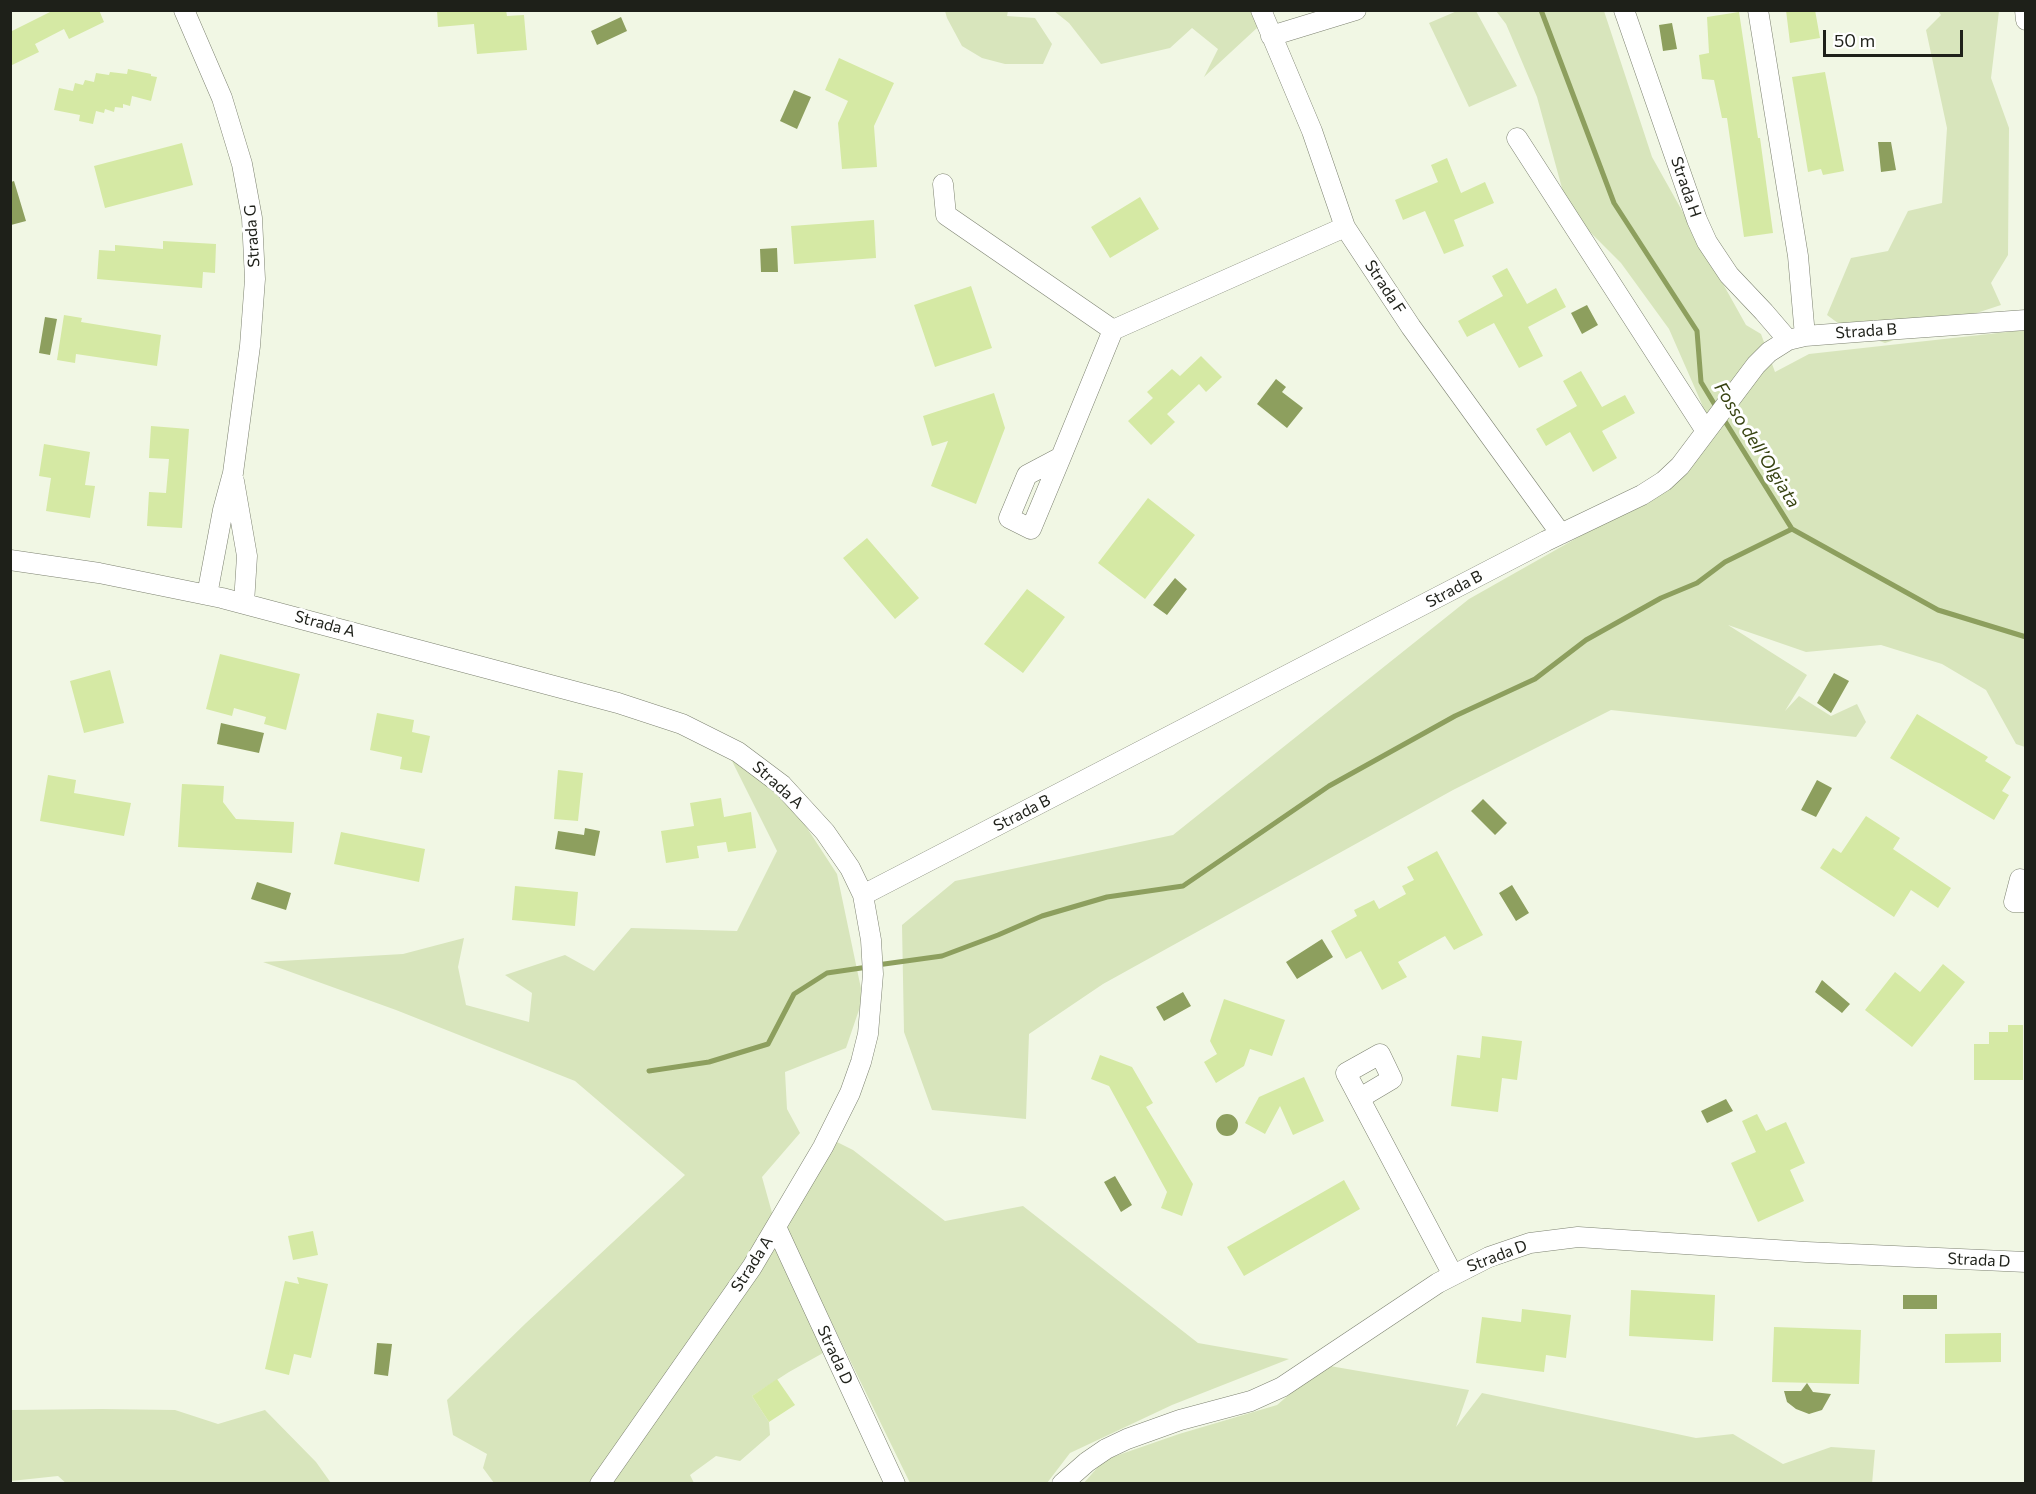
<!DOCTYPE html>
<html>
<head>
<meta charset="utf-8">
<style>
	body { margin:0 }
	#map { position:relative; width:2036px; height:1494px; overflow:hidden; background:#f1f7e4; font-family:Commissioner,sans-serif }
	canvas { display:block }
	.frame { position:absolute; inset:0; border:12px solid #1e2019; pointer-events:none }
	.scale { position:absolute; left:1823px; top:30px; width:140px; height:27px; box-sizing:border-box; border:3px solid #1e2019; border-top:0; padding-left:8px; font-size:18px; line-height:21px; white-space:nowrap; color:#1e2019; -webkit-text-stroke:4px #fff; paint-order:stroke }
</style>
</head>
<body>
<div id="map">
<canvas width="2036" height="1494"></canvas>
<div class="frame"></div>
<div class="scale">50 m</div>
</div>
<script>
const context = document.querySelector('canvas').getContext('2d');
context.lineJoin = 'round';
function fillPath(path, color) { context.fillStyle = color; context.fill(path, 'evenodd'); }
const toPath = rows => new Path2D(rows.map(r => 'M' + r).join(''));
function strokePath(path, color, width, dash) { context.strokeStyle = color; context.lineWidth = width; context.lineCap = dash ? 'butt' : 'round'; context.setLineDash(dash || []); context.stroke(path); }
function write(font, color, halo, rows, align = 'center') {
  context.font = font + ' Commissioner,sans-serif'; context.lineWidth = 6; context.setLineDash([]); context.textBaseline = 'middle'; context.strokeStyle = halo; context.fillStyle = color; for (const [text, x, y, turn = 0] of rows) {
    context.save(); context.translate(x, y); context.rotate((+turn || 0) * Math.PI / 180); context.textAlign = isNaN(turn) ? turn : align; if (halo) context.strokeText(text, 0, 0); context.fillText(text, 0, 0); context.restore();
  }
}
const green = toPath([
	[945,11,1008,11,1007,16,1035,18,1052,44,1043,64,1005,64,982,58,962,46,947,18],
	[1054,11,1252,11,1258,27,1204,77,1218,49,1192,28,1170,48,1101,64,1069,23],
	[1457,11,1476,11,1517,86,1469,107,1429,23],
	[1496,11,1604,11,1652,157,1746,325,1761,334,1775,372,1809,354,2025,330,2025,747,2016,744,1986,690,1942,664,1881,645,1806,652,1728,625,1807,675,1785,711,1799,696,1831,716,1857,704,1866,722,1856,737,1611,710,1453,790,1103,984,1029,1034,1026,1119,932,1110,904,1032,902,925,955,881,1173,835,1469,599,1674,483,1714,436,1701,402,1669,329,1621,263,1568,210,1537,97,1506,24],
	[1938,11,1999,11,1991,78,2009,128,2008,255,1991,283,2001,305,1885,343,1846,329,1827,315,1851,258,1888,251,1908,211,1942,203,1947,128,1926,30,1941,15],
	[730,757,794,808,837,874,863,998,846,1048,785,1072,787,1109,800,1133,762,1177,776,1227,832,1348,789,1372,752,1396,769,1422,770,1435,740,1461,716,1456,690,1475,694,1483,494,1483,483,1468,487,1454,453,1435,447,1400,526,1323,685,1175,575,1081,396,1010,263,962,403,954,464,938,458,967,466,1005,529,1022,532,993,505,975,565,955,594,971,631,928,737,931,777,851],
	[831,1139,853,1150,945,1221,1023,1206,1198,1343,1289,1359,1172,1405,1070,1453,1047,1483,910,1483,781,1219],
	[1324,1365,1469,1390,1456,1427,1482,1393,1696,1438,1733,1434,1783,1464,1831,1447,1875,1450,1872,1484,1083,1484,1104,1460,1179,1434,1277,1405],
	[102,1409,175,1410,218,1424,265,1410,316,1462,331,1483,67,1484,58,1476,11,1481,11,1410]
]);
const water = toPath([
	[621,17,627,31,597,45,591,31],
	[1672,23,1677,49,1663,51,1659,25],
	[794,90,811,97,797,129,780,121],
	[1878,142,1891,142,1896,170,1881,172],
	[14,181,26,221,11,225,11,182],
	[777,248,778,272,761,272,760,249],
	[1587,305,1598,325,1582,334,1571,313],
	[45,317,57,319,50,355,39,353],
	[1276,379,1286,387,1282,392,1303,408,1287,428,1257,404],
	[1175,578,1187,589,1167,615,1153,605],
	[1834,673,1849,681,1831,713,1817,703],
	[221,723,264,733,259,753,217,744],
	[1817,780,1832,788,1816,817,1801,810],
	[1483,799,1507,823,1495,835,1471,811],
	[585,828,600,831,595,856,555,849,558,831,584,835],
	[257,882,291,893,286,910,251,899],
	[1512,885,1529,913,1516,921,1499,893],
	[1322,939,1333,957,1297,979,1286,962],
	[1822,980,1850,1004,1842,1013,1815,992],
	[1183,992,1191,1006,1164,1021,1156,1007],
	[1726,1099,1733,1111,1707,1123,1701,1111],
	'1216 1125a11 11 0 1 1 22 0a11 11 0 1 1-22 0Z',
	[1115,1176,1132,1205,1121,1212,1104,1182],
	[1903,1295,1937,1295,1937,1309,1903,1309],
	[377,1343,392,1344,388,1376,374,1374],
	[1807,1383,1813,1392,1831,1394,1822,1410,1809,1414,1796,1409,1787,1402,1784,1391,1801,1391]
]);
const stream = toPath([
	[1541,10,1614,203,1697,331,1701,382,1718,410],
	[1723,418,1792,529,1938,610,2026,637],
	[877,965,942,956,998,935,1042,916,1107,897,1183,886,1329,786,1455,716,1535,679,1586,640,1661,598,1697,583,1725,562,1792,529],
	[649,1071,709,1062,768,1044,794,994,827,973,868,967]
]);
const building = toPath([
	[54,10,99,10,104,22,69,39,64,29,35,44,39,52,10,66,10,32],
	[437,10,506,10,507,16,524,15,527,50,477,54,474,24,438,27],
	[1786,10,1815,10,1820,38,1790,43],
	[1739,12,1758,138,1760,138,1773,233,1744,237,1727,118,1722,118,1714,80,1702,79,1699,55,1709,53,1707,17],
	[839,58,894,83,874,126,877,167,842,169,838,123,848,101,825,90],
	[128,69,151,74,151,76,157,77,151,101,132,96,130,106,123,104,123,108,115,107,114,112,105,109,104,113,96,111,93,124,79,121,80,115,54,110,59,88,73,91,75,83,83,85,85,80,94,82,96,73,109,75,110,72,127,74],
	[1825,72,1844,171,1823,175,1821,169,1808,172,1792,77],
	[182,143,193,185,105,208,94,166],
	[1447,158,1461,193,1485,182,1494,203,1454,220,1464,246,1444,254,1425,211,1403,220,1395,200,1438,182,1431,165],
	[1140,197,1159,229,1110,258,1091,227],
	[874,220,876,258,794,264,791,226],
	[163,241,216,244,215,273,203,272,202,288,97,279,99,250,115,251,115,245,163,249],
	[1507,268,1527,304,1556,288,1566,307,1528,327,1543,356,1519,368,1494,323,1467,337,1458,321,1503,296,1492,276],
	[971,286,992,348,935,367,914,305],
	[64,315,82,318,81,322,161,335,157,366,76,354,75,363,57,360],
	[1201,356,1222,377,1206,392,1199,384,1167,414,1175,422,1151,445,1128,421,1153,398,1147,392,1172,369,1180,376],
	[1581,371,1602,407,1625,395,1635,413,1602,431,1617,458,1593,472,1570,432,1546,446,1536,429,1577,406,1563,381],
	[994,393,1005,428,976,504,931,486,948,441,932,446,923,416],
	[151,426,189,429,182,528,147,526,149,492,166,493,169,459,149,458],
	[44,444,90,452,85,485,95,486,90,518,46,511,51,478,39,476],
	[1148,498,1195,535,1145,599,1098,563],
	[867,538,919,598,895,619,843,558],
	[1027,589,1065,617,1023,673,984,644],
	[220,654,300,674,286,730,264,724,266,717,234,708,232,716,206,709],
	[110,670,124,723,84,733,70,681],
	[377,713,414,720,412,732,430,736,422,773,400,769,402,757,370,750],
	[1917,714,1988,757,1985,761,2011,777,2002,791,2009,795,1994,820,1890,758],
	[558,770,583,773,578,821,554,819],
	[48,775,76,780,74,793,131,803,124,836,40,821],
	[182,784,224,786,223,802,236,819,294,822,292,853,178,847],
	[721,798,724,817,751,812,756,848,728,852,726,842,697,846,699,858,666,863,661,831,694,826,690,803],
	[1866,816,1900,838,1893,849,1951,888,1938,908,1911,890,1894,917,1820,868,1833,848,1841,853],
	[341,832,425,849,419,882,334,864],
	[1437,851,1483,935,1454,950,1445,936,1398,962,1407,977,1382,990,1361,951,1346,959,1331,931,1357,916,1354,910,1374,900,1379,909,1406,894,1402,886,1414,880,1407,867],
	[515,886,578,892,575,926,512,920],
	[1943,964,1965,982,1912,1047,1865,1010,1895,972,1920,992],
	[1224,999,1285,1020,1272,1056,1250,1049,1244,1066,1216,1083,1204,1062,1217,1054,1210,1041],
	[2008,1025,2023,1025,2023,1080,1974,1080,1974,1044,1989,1044,1989,1032,2008,1032],
	[1482,1036,1522,1041,1517,1080,1502,1078,1498,1112,1451,1106,1457,1055,1480,1058],
	[1100,1055,1132,1067,1153,1103,1146,1107,1193,1184,1182,1216,1161,1208,1167,1192,1109,1086,1091,1079],
	[1304,1077,1324,1121,1293,1135,1280,1106,1265,1134,1245,1123,1259,1097],
	[1757,1114,1766,1131,1786,1122,1805,1163,1790,1170,1804,1201,1758,1222,1731,1163,1756,1152,1742,1121],
	[1344,1180,1360,1209,1244,1276,1227,1247],
	[313,1231,318,1255,293,1260,288,1236],
	[297,1277,328,1284,311,1358,294,1354,289,1375,265,1369,285,1281,299,1284],
	[1631,1290,1715,1295,1713,1341,1629,1336],
	[1522,1309,1571,1315,1566,1358,1546,1355,1544,1372,1476,1363,1482,1317,1521,1322],
	[1774,1327,1861,1330,1859,1384,1772,1382],
	[2001,1333,2001,1362,1945,1363,1945,1334],
	[777,1379,795,1405,769,1422,752,1396]
]);
const minor = toPath([
	[184,10,222,98,242,164,252,218,255,279,250,346,233,473,223,510,207,595],
	[1261,10,1312,131,1345,227,1411,327,1561,534],
	[1624,10,1697,220,1707,242,1729,275,1764,312,1788,340],
	[1758,10,1798,256,1805,336],
	[2025,10,2026,20],
	[1271,36,1356,10],
	[1517,138,1706,431],
	[943,184,946,215,1113,330,1061,457,1031,529,1009,518,1027,475,1061,457],
	[1113,330,1345,227],
	[234,481,247,556,244,603],
	[10,560,99,573,222,598,618,703,682,724,738,752,782,785,825,832,850,868,863,895,871,940,873,974,868,1034,861,1062,850,1093,823,1147,752,1267,600,1484],
	[2026,880,2020,879,2014,902,2026,902],
	[863,895,1546,541,1642,495,1664,481,1680,466,1756,365,1769,352,1788,340,1805,336,1857,332,2026,320],
	[1360,1098,1392,1079,1380,1054,1346,1073,1453,1275],
	[776,1227,895,1484],
	[1062,1484,1087,1462,1106,1449,1127,1439,1180,1420,1251,1401,1282,1387,1438,1283,1489,1257,1530,1243,1578,1237,1806,1252,2026,1262]
]);
const streetNames = [
	["Strada H",1686,187,71],
	["Strada G",252,236,-94],
	["Strada F",1385,287,57],
	["Strada B",1866,331,-4],
	["Strada B",1454,589,-28],
	["Strada A",325,624,15],
	["Strada A",778,785,42],
	["Strada B",1022,813,-27],
	["Strada D",1497,1256,-21],
	["Strada D",1979,1260,3],
	["Strada A",752,1264,-57],
	["Strada D",835,1355,65]
];
const waterNames = [
	["Fosso dell’Olgiata",1757,445,58]
];
fillPath(green, '#d8e5bc');
fillPath(water, '#8d9f5e');
strokePath(stream, '#8d9f5e', 5);
fillPath(building, '#d5e9a4');
strokePath(minor, '#7d8271', 21);
strokePath(minor, '#fff', 20);
write('16px', '#1e2019', '#fff', streetNames);
write('italic 18px', '#384412', '#fff', waterNames);
</script>
</body>
</html>
